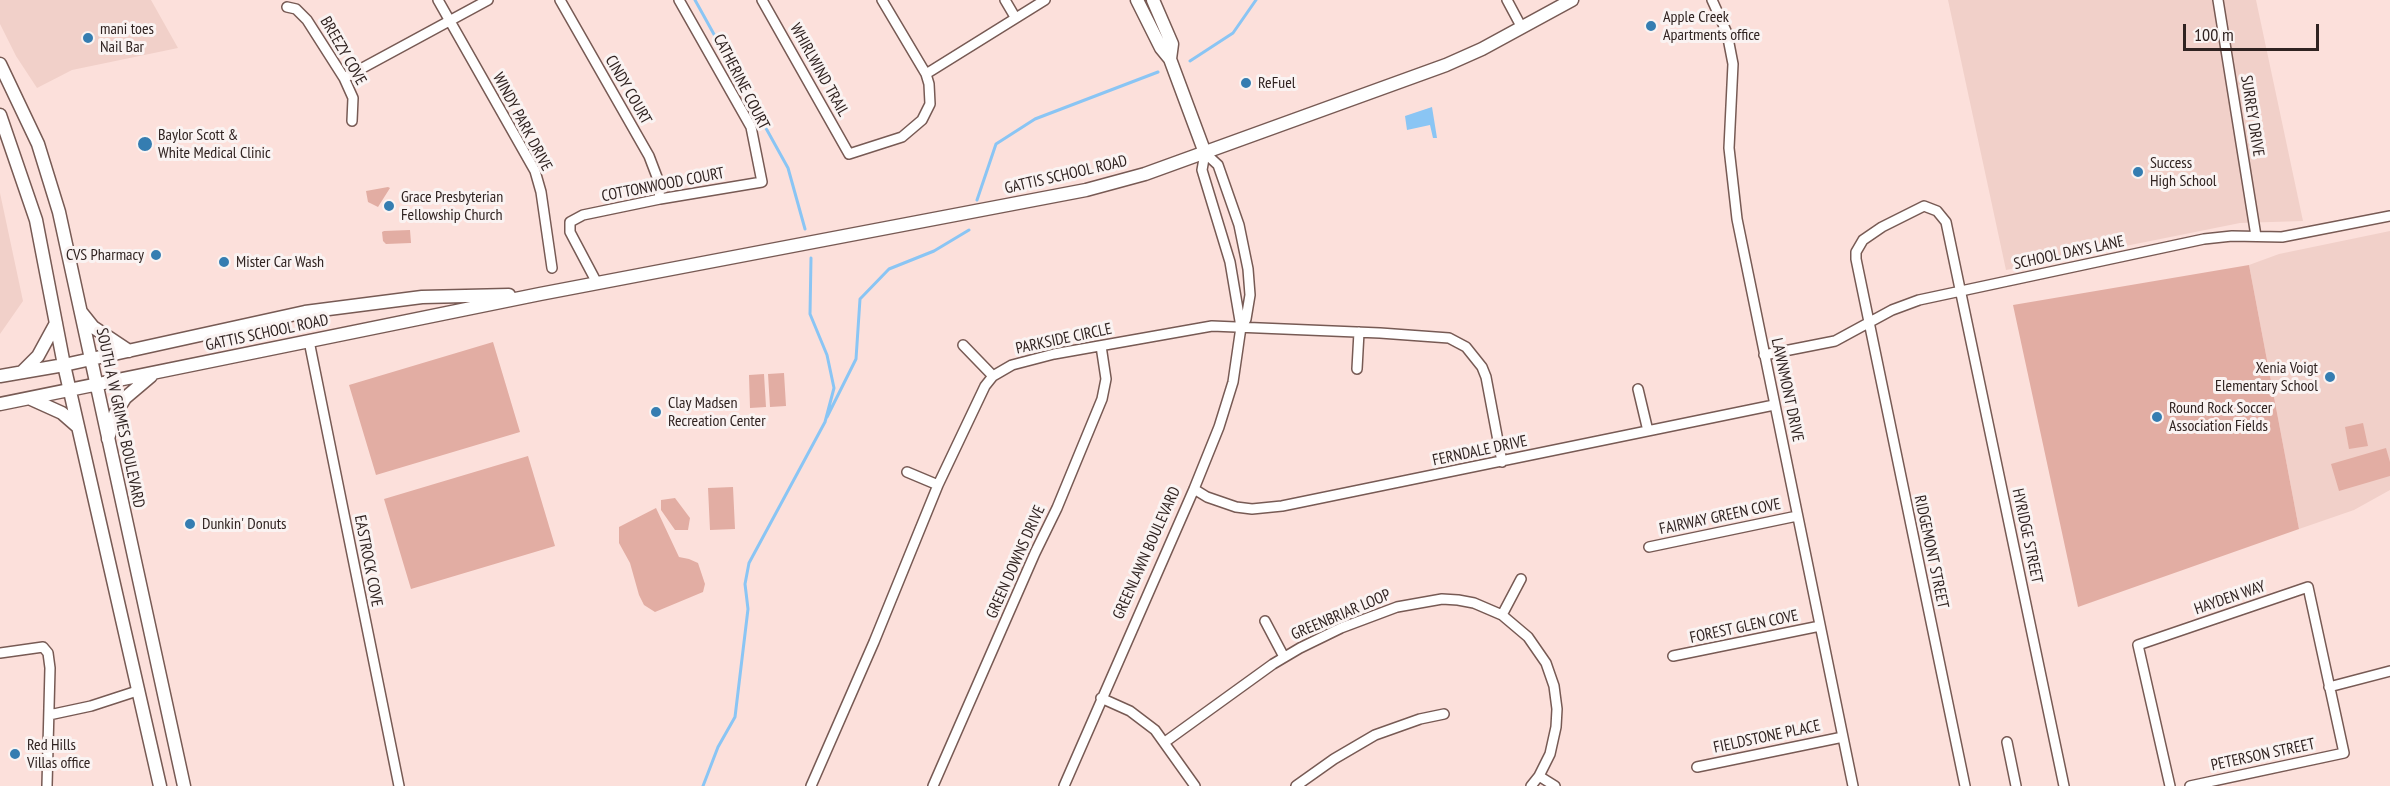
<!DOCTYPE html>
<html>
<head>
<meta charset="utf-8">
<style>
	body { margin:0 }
	#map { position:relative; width:2390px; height:786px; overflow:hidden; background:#fce0db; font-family:"PT Sans Narrow",sans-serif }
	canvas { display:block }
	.scale { position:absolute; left:2183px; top:24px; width:136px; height:27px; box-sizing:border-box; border:3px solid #302321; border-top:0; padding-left:8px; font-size:18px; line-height:21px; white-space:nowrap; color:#302321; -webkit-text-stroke:4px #faf3f2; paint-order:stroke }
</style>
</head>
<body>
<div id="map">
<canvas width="2390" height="786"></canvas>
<div class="scale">100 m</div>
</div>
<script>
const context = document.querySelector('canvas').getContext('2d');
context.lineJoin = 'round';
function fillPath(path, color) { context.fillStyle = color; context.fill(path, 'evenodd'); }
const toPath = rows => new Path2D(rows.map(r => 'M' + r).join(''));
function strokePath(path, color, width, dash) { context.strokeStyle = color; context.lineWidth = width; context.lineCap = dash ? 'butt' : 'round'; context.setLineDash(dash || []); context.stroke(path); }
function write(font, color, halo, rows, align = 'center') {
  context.font = font + ' "PT Sans Narrow",sans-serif'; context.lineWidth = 6; context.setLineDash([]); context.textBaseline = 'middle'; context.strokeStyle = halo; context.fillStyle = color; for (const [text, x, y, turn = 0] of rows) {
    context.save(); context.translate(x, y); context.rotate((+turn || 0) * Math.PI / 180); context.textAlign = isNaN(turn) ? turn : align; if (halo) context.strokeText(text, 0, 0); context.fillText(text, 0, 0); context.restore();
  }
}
const built = toPath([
	[0,0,151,0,178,48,72,70,37,88,16,56,0,24],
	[1948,0,2256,0,2303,221,2240,223,2006,270],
	[0,193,23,301,0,334],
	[2390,231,2390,490,2354,510,2299,529,2249,265,2279,254]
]);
const green = toPath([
	[388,187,390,188,378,207,368,202,366,191],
	[410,230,411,243,386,244,383,241,382,232,384,231],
	[2249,265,2299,529,2078,607,2013,305],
	[493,342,520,432,376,475,349,385],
	[784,373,786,406,770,407,768,374],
	[764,374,766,407,750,408,749,375],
	[2363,423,2368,446,2349,449,2345,427],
	[2386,448,2390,462,2390,476,2339,491,2331,464],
	[528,456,555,546,411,589,384,499],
	[733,487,735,529,710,530,708,488],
	[675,498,690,518,688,530,675,530,661,510,661,500],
	[656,508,679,557,689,559,698,563,705,584,703,592,655,612,644,605,639,595,630,563,619,543,619,527]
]);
const water = toPath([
	[1432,107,1437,138,1433,138,1430,125,1407,130,1405,116]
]);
const stream = toPath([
	[695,0,788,168,805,229],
	[1190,61,1233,33,1256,0],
	[977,200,996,144,1035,119,1158,72],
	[827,417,856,359,860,299,889,269,934,251,969,230],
	[703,786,718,747,735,717,748,609,745,584,749,563,825,422,834,388,827,355,810,314,811,258]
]);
const minor = toPath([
	[438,0,535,171,541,192,552,268],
	[560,0,649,156,657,177,660,199],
	[762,0,849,154,902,137,922,120,930,104,929,84,926,74,882,0],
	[1005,0,1015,17],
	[1507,0,1522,28],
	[1712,0,1727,33,1733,64,1729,148,1737,219,1853,786],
	[2218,0,2256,236],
	[287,7,296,9,307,20,344,78,353,98,352,121],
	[926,74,1045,0],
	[344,78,488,0],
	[1205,153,1202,170,1230,262,1241,327],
	[597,283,570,232,570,222,583,215,660,199,762,182,751,127,679,0],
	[309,341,399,786],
	[963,345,993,376],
	[1764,355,1835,341,1892,310,1919,300,2204,239,2232,236,2282,237,2390,216],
	[1357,369,1359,332],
	[1638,389,1648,431],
	[907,472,938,485],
	[1194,489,1207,497,1236,507,1252,509,1282,506,1774,405],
	[1649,547,1797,516],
	[1502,615,1521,579],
	[1265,621,1284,657],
	[0,653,43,647,48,653,50,668,47,786],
	[1673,656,1820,626],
	[2329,687,2390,671],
	[1101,698,1130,711,1155,730,1195,786],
	[49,715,91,706,137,691],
	[1165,742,1273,664,1300,648,1341,628,1397,607,1442,599,1458,600,1474,603,1502,615,1528,637,1546,663,1554,686,1557,709,1556,727,1550,754,1539,776,1531,786],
	[2007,742,2016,786],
	[1697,767,1843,737],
	[1539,776,1555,786],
	[811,786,874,642,938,485,985,386,993,376,1012,365,1054,354,1212,326,1380,333,1449,338,1466,347,1482,367,1486,377,1502,462],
	[933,786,1035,553,1057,508,1102,399,1106,379,1101,346],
	[1064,786,1194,489,1219,427,1233,382,1241,327,1246,319,1250,295,1248,269,1239,225,1218,165,1205,153],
	[1296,786,1334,759,1375,735,1420,719,1444,714],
	[1965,786,1856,259,1856,252,1863,240,1882,227,1924,206,1937,211,1946,222,2064,786],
	[2170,786,2138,645,2308,587,2344,753,2190,786]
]);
const major = toPath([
	[1137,0,1161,48,1170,59,1205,153],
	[1153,0,1172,44,1170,59],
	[0,64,38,144,59,212,184,786],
	[0,115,36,220,64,365,160,786],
	[81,312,93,327,129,351],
	[22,372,38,356,56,323],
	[0,376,64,365,305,312,422,297,509,295],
	[31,399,62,413,78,427],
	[0,404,540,294,1086,190,1145,174,1446,65,1482,49,1572,0],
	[108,439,115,414,125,398,151,376]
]);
const markers = [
	[1651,26,6,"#357db1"],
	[88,38,6,"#357db1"],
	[1246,83,6,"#357db1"],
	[145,144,8,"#357db1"],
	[2138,172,6,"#357db1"],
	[389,206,6,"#357db1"],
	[156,255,6,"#357db1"],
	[224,262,6,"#357db1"],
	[2330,377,6,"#357db1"],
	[656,412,6,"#357db1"],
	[2157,417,6,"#357db1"],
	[190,524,6,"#357db1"],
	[15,754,6,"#357db1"]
];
const poiNames = [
	["Apple Creek",1663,17],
	["Apartments office",1663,35],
	["mani toes",100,29],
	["Nail Bar",100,47],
	["ReFuel",1258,83],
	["Baylor Scott &",158,135],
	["White Medical Clinic",158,153],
	["Success",2150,163],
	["High School",2150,181],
	["Grace Presbyterian",401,197],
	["Fellowship Church",401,215],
	["CVS Pharmacy",144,255,"right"],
	["Mister Car Wash",236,262],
	["Xenia Voigt",2318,368,"right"],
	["Elementary School",2318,386,"right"],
	["Clay Madsen",668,403],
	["Recreation Center",668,421],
	["Round Rock Soccer",2169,408],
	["Association Fields",2169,426],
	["Dunkin' Donuts",202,524],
	["Red Hills",27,745],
	["Villas office",27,763]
];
const streetNames = [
	["BREEZY COVE",343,51,60],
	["WHIRLWIND TRAIL",819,70,61],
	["CATHERINE COURT",741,82,63],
	["CINDY COURT",628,90,60],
	["SURREY DRIVE",2252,116,81],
	["WINDY PARK DRIVE",522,122,62],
	["GATTIS SCHOOL ROAD",1066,175,-13],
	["COTTONWOOD COURT",663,185,-11],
	["SCHOOL DAYS LANE",2069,253,-12],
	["GATTIS SCHOOL ROAD",267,333,-12],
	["PARKSIDE CIRCLE",1064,339,-12],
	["LAWNMONT DRIVE",1787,390,78],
	["SOUTH A W GRIMES BOULEVARD",120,418,78],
	["FERNDALE DRIVE",1480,451,-12],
	["FAIRWAY GREEN COVE",1720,517,-12],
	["HYRIDGE STREET",2027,536,78],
	["RIDGEMONT STREET",1931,552,78],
	["GREENLAWN BOULEVARD",1147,553,-66],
	["EASTROCK COVE",368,561,79],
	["GREEN DOWNS DRIVE",1016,562,-66],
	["HAYDEN WAY",2230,598,-19],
	["GREENBRIAR LOOP",1341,615,-23],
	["FOREST GLEN COVE",1744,627,-12],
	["FIELDSTONE PLACE",1767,737,-12],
	["PETERSON STREET",2263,755,-12]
];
fillPath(built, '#f1d0c9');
fillPath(green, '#e2ada3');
fillPath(water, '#8ac5f4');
strokePath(stream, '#8ac5f4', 3);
strokePath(minor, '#775a54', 12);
strokePath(major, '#775a54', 15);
strokePath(minor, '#fff', 9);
strokePath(major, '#fff', 12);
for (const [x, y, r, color] of markers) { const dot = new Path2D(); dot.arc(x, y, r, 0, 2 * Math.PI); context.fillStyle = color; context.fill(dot); strokePath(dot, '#faf3f2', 2); }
write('16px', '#302321', '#faf3f2', poiNames, 'left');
write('16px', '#302321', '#faf3f2', streetNames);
</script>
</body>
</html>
